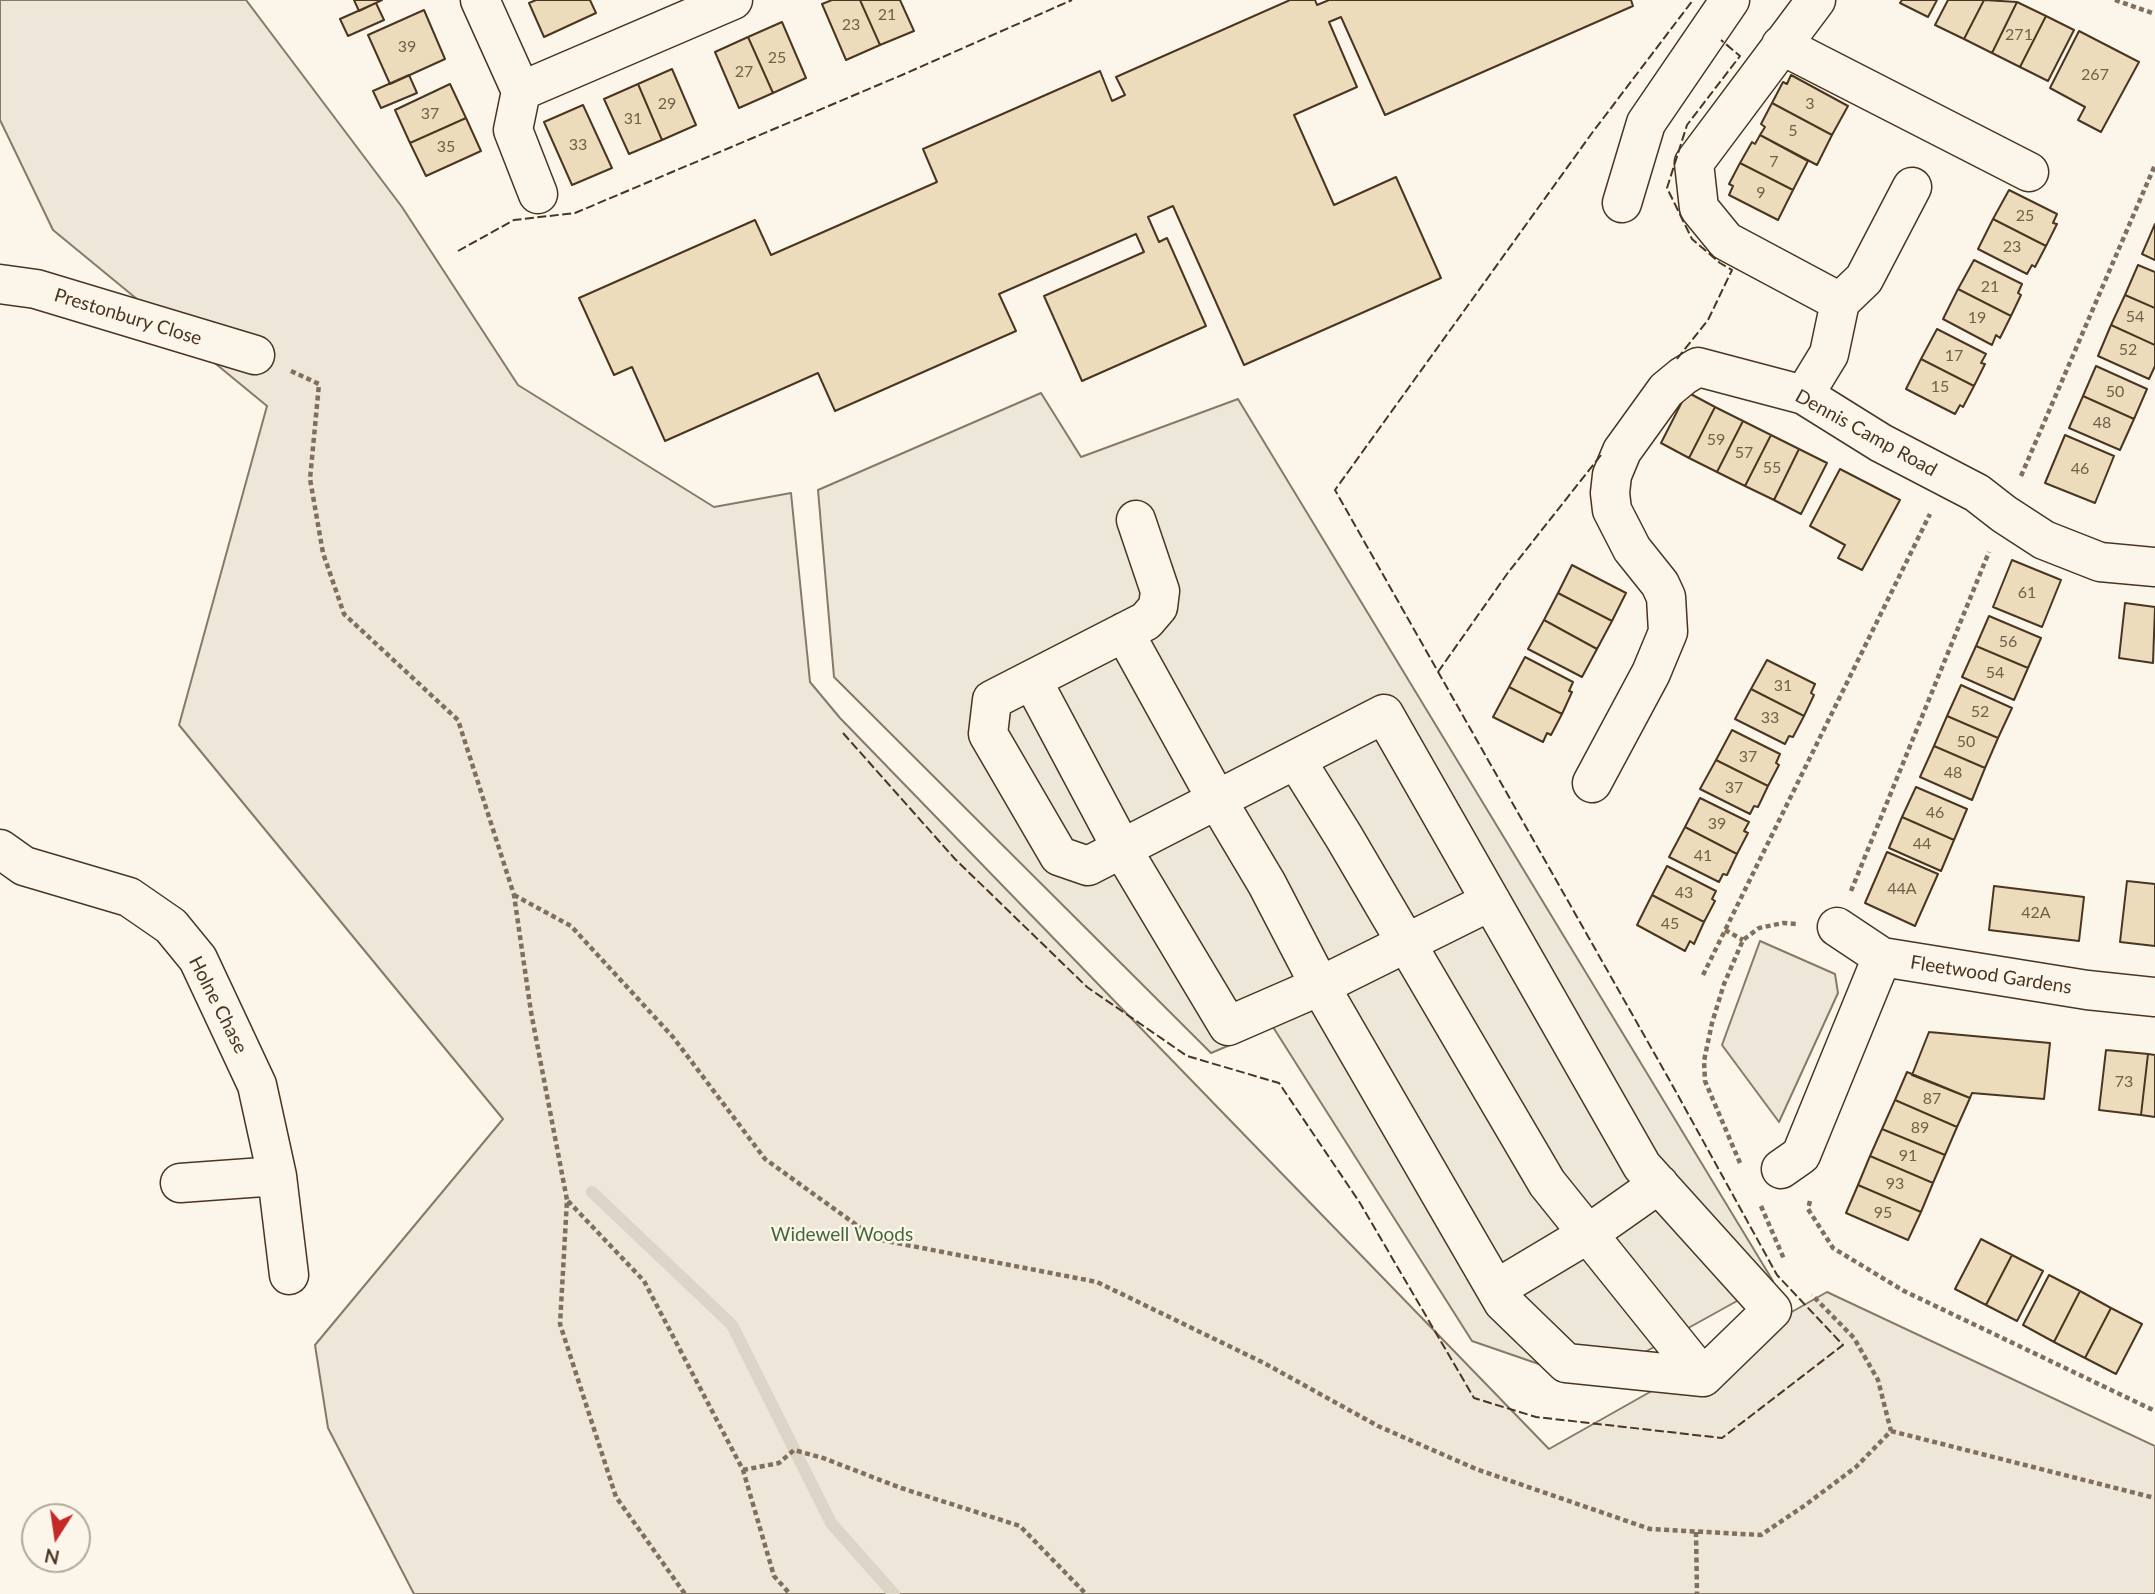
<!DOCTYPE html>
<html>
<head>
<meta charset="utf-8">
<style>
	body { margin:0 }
	#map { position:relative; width:2155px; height:1594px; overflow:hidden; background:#fbf6e9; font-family:Lato,sans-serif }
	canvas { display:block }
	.north { position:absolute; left:21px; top:1503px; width:70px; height:70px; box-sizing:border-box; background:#fbf6e9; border:2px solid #b4a999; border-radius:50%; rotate:192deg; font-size:19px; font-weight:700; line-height:28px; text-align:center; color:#4a3520 }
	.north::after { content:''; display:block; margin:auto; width:24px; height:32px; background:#c62828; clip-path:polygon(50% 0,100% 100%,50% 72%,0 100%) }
</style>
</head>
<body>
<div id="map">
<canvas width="2155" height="1594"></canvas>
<div class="north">N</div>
</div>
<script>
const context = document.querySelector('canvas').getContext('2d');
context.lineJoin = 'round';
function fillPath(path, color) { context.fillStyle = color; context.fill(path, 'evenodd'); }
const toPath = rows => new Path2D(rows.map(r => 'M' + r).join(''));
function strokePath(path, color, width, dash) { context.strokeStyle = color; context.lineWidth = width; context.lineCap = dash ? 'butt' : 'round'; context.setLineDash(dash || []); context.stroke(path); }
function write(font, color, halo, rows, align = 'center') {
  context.font = font + ' Lato,sans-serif'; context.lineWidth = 5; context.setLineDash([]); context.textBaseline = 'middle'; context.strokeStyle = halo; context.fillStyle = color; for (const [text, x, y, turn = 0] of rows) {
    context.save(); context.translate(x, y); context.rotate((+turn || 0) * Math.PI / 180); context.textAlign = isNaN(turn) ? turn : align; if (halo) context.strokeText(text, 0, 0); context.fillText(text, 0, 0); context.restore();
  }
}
const green = toPath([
	[0,0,246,0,402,207,518,385,714,507,791,493,810,682,840,718,1549,1449,1827,1292,2155,1446,2155,1594,414,1594,328,1428,315,1345,503,1119,179,725,267,406,53,230,0,120,0,0],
	[1760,941,1835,974,1838,993,1779,1122,1722,1045,1760,941]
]);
const parking = toPath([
	[1041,393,1081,457,1238,399,1773,1281,1591,1382,1472,1341,1273,1027,1211,1053,834,677,818,490,1041,393]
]);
const stream = toPath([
	[592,1192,732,1325,831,1523,894,1594]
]);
const building = toPath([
	[354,0,382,0,359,11,354,0],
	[536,0,590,0,596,13,544,37,529,3,536,0],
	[832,0,860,0,880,45,846,60,822,4,832,0],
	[860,0,900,0,914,31,880,45,860,0],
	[1290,0,1315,0,1317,5,1329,0,1631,0,1633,6,1385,115,1341,17,1329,22,1357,87,1294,115,1334,205,1396,177,1441,278,1244,365,1173,206,1148,217,1159,242,1167,238,1206,326,1082,381,1044,296,1144,252,1136,234,999,294,1016,331,835,411,818,373,665,441,632,367,614,375,579,298,755,220,771,255,937,182,923,149,1100,71,1112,101,1125,95,1116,77,1290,0],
	[1902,0,1937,0,1928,17,1900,3,1902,0],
	[1948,0,1984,0,1964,39,1935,25,1948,0],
	[1984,0,2017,2,1992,53,1964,39,1984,0],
	[2017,2,2046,16,2020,67,1992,53,2017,2],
	[376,3,384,20,348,36,340,19,376,3],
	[424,10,445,59,390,84,368,35,424,10],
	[2046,16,2074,30,2048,81,2020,67,2046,16],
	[782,22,806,78,773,93,748,37,782,22],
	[2079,31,2139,62,2101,132,2078,120,2085,107,2050,88,2079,31],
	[748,37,773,93,739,108,715,52,748,37],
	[672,69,696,125,662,140,638,84,672,69],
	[409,75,417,93,381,108,373,91,409,75],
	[1791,75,1848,106,1832,135,1772,103,1783,82,1787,84,1791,75],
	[450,84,466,118,410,143,395,110,450,84],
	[638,84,662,140,629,154,604,99,638,84],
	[1772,103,1832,135,1817,165,1760,135,1765,127,1761,124,1772,103],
	[583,105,612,168,572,185,544,122,583,105],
	[466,118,481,151,426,176,410,143,466,118],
	[1760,135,1808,161,1793,190,1740,163,1752,142,1755,144,1760,135],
	[1740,163,1793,190,1778,220,1729,195,1733,186,1729,184,1740,163],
	[2009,190,2057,214,2053,223,2057,224,2046,246,1993,219,2009,190],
	[1993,219,2046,246,2035,267,2032,265,2027,274,1978,249,1993,219],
	[2155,224,2155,260,2142,254,2155,224],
	[1974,260,2022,284,2018,293,2021,295,2011,316,1958,289,1974,260],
	[2138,265,2155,272,2155,308,2125,295,2138,265],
	[1958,289,2011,316,2000,338,1996,335,1992,345,1943,319,1958,289],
	[2125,295,2155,308,2155,345,2111,325,2125,295],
	[2111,325,2155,345,2155,366,2149,379,2098,356,2111,325],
	[1937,329,1986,354,1981,363,1985,364,1974,386,1921,359,1937,329],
	[1921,359,1974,386,1963,407,1960,405,1955,414,1906,389,1921,359],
	[2096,366,2147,389,2134,419,2083,396,2096,366],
	[1687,392,1715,407,1689,458,1661,443,1687,392],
	[2083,396,2134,419,2120,450,2069,428,2083,396],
	[1715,407,1743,421,1717,472,1689,458,1715,407],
	[1743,421,1771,435,1745,486,1717,472,1743,421],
	[1771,435,1799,449,1774,500,1745,486,1771,435],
	[2065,435,2114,456,2095,503,2045,483,2065,435],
	[1799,449,1827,463,1801,514,1774,500,1799,449],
	[1840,469,1900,500,1862,570,1838,558,1845,545,1810,526,1840,469],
	[2012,560,2061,580,2042,627,1993,607,2012,560],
	[1572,565,1626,593,1612,621,1558,593,1572,565],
	[1558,593,1612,621,1597,649,1544,620,1558,593],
	[2125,603,2155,607,2153,663,2119,658,2125,603],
	[1989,616,2041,638,2028,668,1976,646,1989,616],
	[1544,620,1597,649,1582,677,1528,649,1544,620],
	[1976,646,2028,668,2014,700,1962,677,1976,646],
	[1525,657,1573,682,1569,691,1572,692,1562,714,1509,687,1525,657],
	[1767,660,1815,684,1811,693,1814,695,1804,716,1751,689,1767,660],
	[1961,685,2012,708,1998,738,1947,716,1961,685],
	[1509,687,1562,714,1551,735,1547,733,1543,742,1493,717,1509,687],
	[1751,689,1804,716,1793,737,1789,736,1785,744,1735,719,1751,689],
	[1947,716,1998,738,1985,768,1934,746,1947,716],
	[1732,730,1780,754,1776,763,1779,765,1768,786,1716,760,1732,730],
	[1934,746,1985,768,1972,800,1920,777,1934,746],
	[1716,760,1768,786,1758,807,1754,806,1750,814,1700,789,1716,760],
	[1916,787,1967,809,1954,840,1902,817,1916,787],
	[1700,798,1749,822,1744,831,1748,833,1737,854,1685,827,1700,798],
	[1902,817,1954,840,1941,871,1889,848,1902,817],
	[1685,827,1737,854,1727,875,1723,874,1719,882,1669,857,1685,827],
	[1887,852,1938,874,1915,926,1865,903,1887,852],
	[1667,866,1716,891,1712,899,1715,901,1704,922,1652,895,1667,866],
	[2127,881,2155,884,2155,946,2120,942,2127,881],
	[1994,886,2084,897,2079,941,1989,930,1994,886],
	[1652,895,1704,922,1694,944,1690,941,1685,951,1637,925,1652,895],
	[1929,1032,2050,1043,2044,1099,1972,1093,1970,1098,1912,1075,1929,1032],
	[2106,1050,2148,1054,2141,1115,2099,1110,2106,1050],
	[2148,1054,2155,1055,2155,1117,2141,1115,2148,1054],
	[1907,1072,1970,1098,1957,1127,1895,1100,1907,1072],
	[1895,1100,1957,1127,1945,1155,1882,1129,1895,1100],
	[1882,1129,1945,1155,1933,1183,1870,1156,1882,1129],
	[1870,1156,1933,1183,1921,1212,1858,1185,1870,1156],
	[1858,1185,1921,1212,1908,1240,1846,1213,1858,1185],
	[1981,1239,2012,1255,1986,1305,1955,1289,1981,1239],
	[2012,1255,2043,1271,2017,1321,1986,1305,2012,1255],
	[2049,1275,2080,1291,2054,1342,2023,1325,2049,1275],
	[2080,1291,2111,1308,2085,1358,2054,1342,2080,1291],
	[2111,1308,2142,1324,2116,1374,2085,1358,2111,1308]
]);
const path = toPath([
	[2115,0,2155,14],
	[291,371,319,384,310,479,323,553,344,614,458,720,514,895,531,1012,567,1200,560,1324,616,1497,685,1594],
	[2021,476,2155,165],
	[1851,891,1989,552],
	[514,895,571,926,673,1037,765,1159,876,1239,1097,1282,1264,1363,1378,1426,1476,1469,1650,1529,1761,1535,1804,1506,1856,1467,1891,1431,1878,1380,1854,1338,1812,1295],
	[1725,930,1743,940],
	[1703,975,1930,514],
	[1740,1163,1705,1081,1704,1061,1712,1023,1724,984,1743,940,1759,928,1783,923,1797,924],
	[568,1201,644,1281,743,1470,774,1576,790,1594],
	[1810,1201,1808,1209,1833,1248,1904,1291,2155,1411],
	[1761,1206,1784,1259],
	[1891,1431,2155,1498],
	[743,1470,779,1463,794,1450,823,1458,901,1488,1020,1526,1086,1594],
	[1696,1532,1697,1594]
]);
const minor = toPath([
	[480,0,521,91,733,0],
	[1816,0,1694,163,1699,208,1726,241,1840,302],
	[1781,45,2029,172],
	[521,91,513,130,538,194],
	[1622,203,1646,123,1730,0],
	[0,284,36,289,255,355],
	[1804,395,1829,354,1840,302,1864,279,1912,187],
	[1136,520,1160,591,1158,607,1146,621,992,700,988,734,1059,856,1088,866,1384,714,1642,1166,1772,1310,1703,1377,1547,1183,1344,837,1296,760],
	[1124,632,1217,800,1267,884,1320,986,1503,1302,1566,1363,1703,1377],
	[1032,680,1122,849,1228,1026,1320,986,1491,901],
	[1592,783,1651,673,1668,632,1666,597,1660,584,1632,549,1612,510,1610,493,1612,475,1622,451,1666,390,1683,376,1698,367,1804,395,1881,443,1977,493,2004,514,2044,540,2100,562,2155,567],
	[0,849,24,866,129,897,171,926,198,959,257,1085,277,1176,289,1275],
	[1837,927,1882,957,2087,990,2155,997],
	[1781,1169,1801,1155,1882,957],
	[180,1183,277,1176],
	[1496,1289,1588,1234,1659,1184]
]);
const fence = toPath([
	[458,251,514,220,575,213,902,75,1072,0],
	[1677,359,1708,320,1732,270,1720,263,1692,239,1667,188,1687,125,1740,56,1721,40],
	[1438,672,1507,574,1601,455],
	[843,733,955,859,1087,987,1187,1056,1279,1083,1360,1203,1474,1398,1536,1417,1722,1438,1843,1345,1777,1275,1670,1081,1335,490,1592,133,1693,0]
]);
const numberNames = [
	["21",887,15],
	["23",851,25],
	["271",2019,35],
	["39",407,47],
	["25",777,58],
	["27",744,72],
	["267",2095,75],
	["29",667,104],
	["3",1810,104],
	["37",430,114],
	["31",633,119],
	["5",1793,131],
	["33",578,145],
	["35",446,147],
	["7",1774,162],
	["9",1761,193],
	["25",2025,216],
	["23",2012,247],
	["21",1990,287],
	["54",2135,317],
	["19",1977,318],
	["52",2128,350],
	["17",1954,356],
	["15",1940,387],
	["50",2115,392],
	["48",2102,423],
	["59",1716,440],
	["57",1744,453],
	["55",1772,468],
	["46",2080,469],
	["61",2027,593],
	["56",2008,642],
	["54",1995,673],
	["31",1783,686],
	["52",1980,712],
	["33",1770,718],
	["50",1966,742],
	["37",1748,757],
	["48",1953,773],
	["37",1734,788],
	["46",1935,813],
	["39",1717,824],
	["44",1922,844],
	["41",1703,856],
	["44A",1902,889],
	["43",1684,893],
	["42A",2036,913],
	["45",1670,924],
	["73",2124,1082],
	["87",1932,1099],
	["89",1920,1128],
	["91",1908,1156],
	["93",1895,1184],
	["95",1883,1213]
];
const streetNames = [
	["Prestonbury Close",128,317,17],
	["Dennis Camp Road",1866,433,29],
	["Fleetwood Gardens",1991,975,9],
	["Holne Chase",218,1005,63]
];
const parkNames = [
	["Widewell Woods",842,1235]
];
fillPath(green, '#ede6d9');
strokePath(green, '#887966', 2);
fillPath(parking, '#ede7d9');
strokePath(parking, '#887966', 2);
strokePath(stream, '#dcd4c6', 12);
fillPath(building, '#ecdcbc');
strokePath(building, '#4a3520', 2);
strokePath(minor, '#4a3520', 41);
strokePath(path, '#7f6f5c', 4.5, [5, 3.5]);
strokePath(minor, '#fbf6e9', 38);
strokePath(fence, '#4a3520', 2, [9, 3.5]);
write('16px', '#725f47', null, numberNames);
write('19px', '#4a3520', '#fbf6e9', streetNames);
write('19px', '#436837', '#fbf6e9', parkNames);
</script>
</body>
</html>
